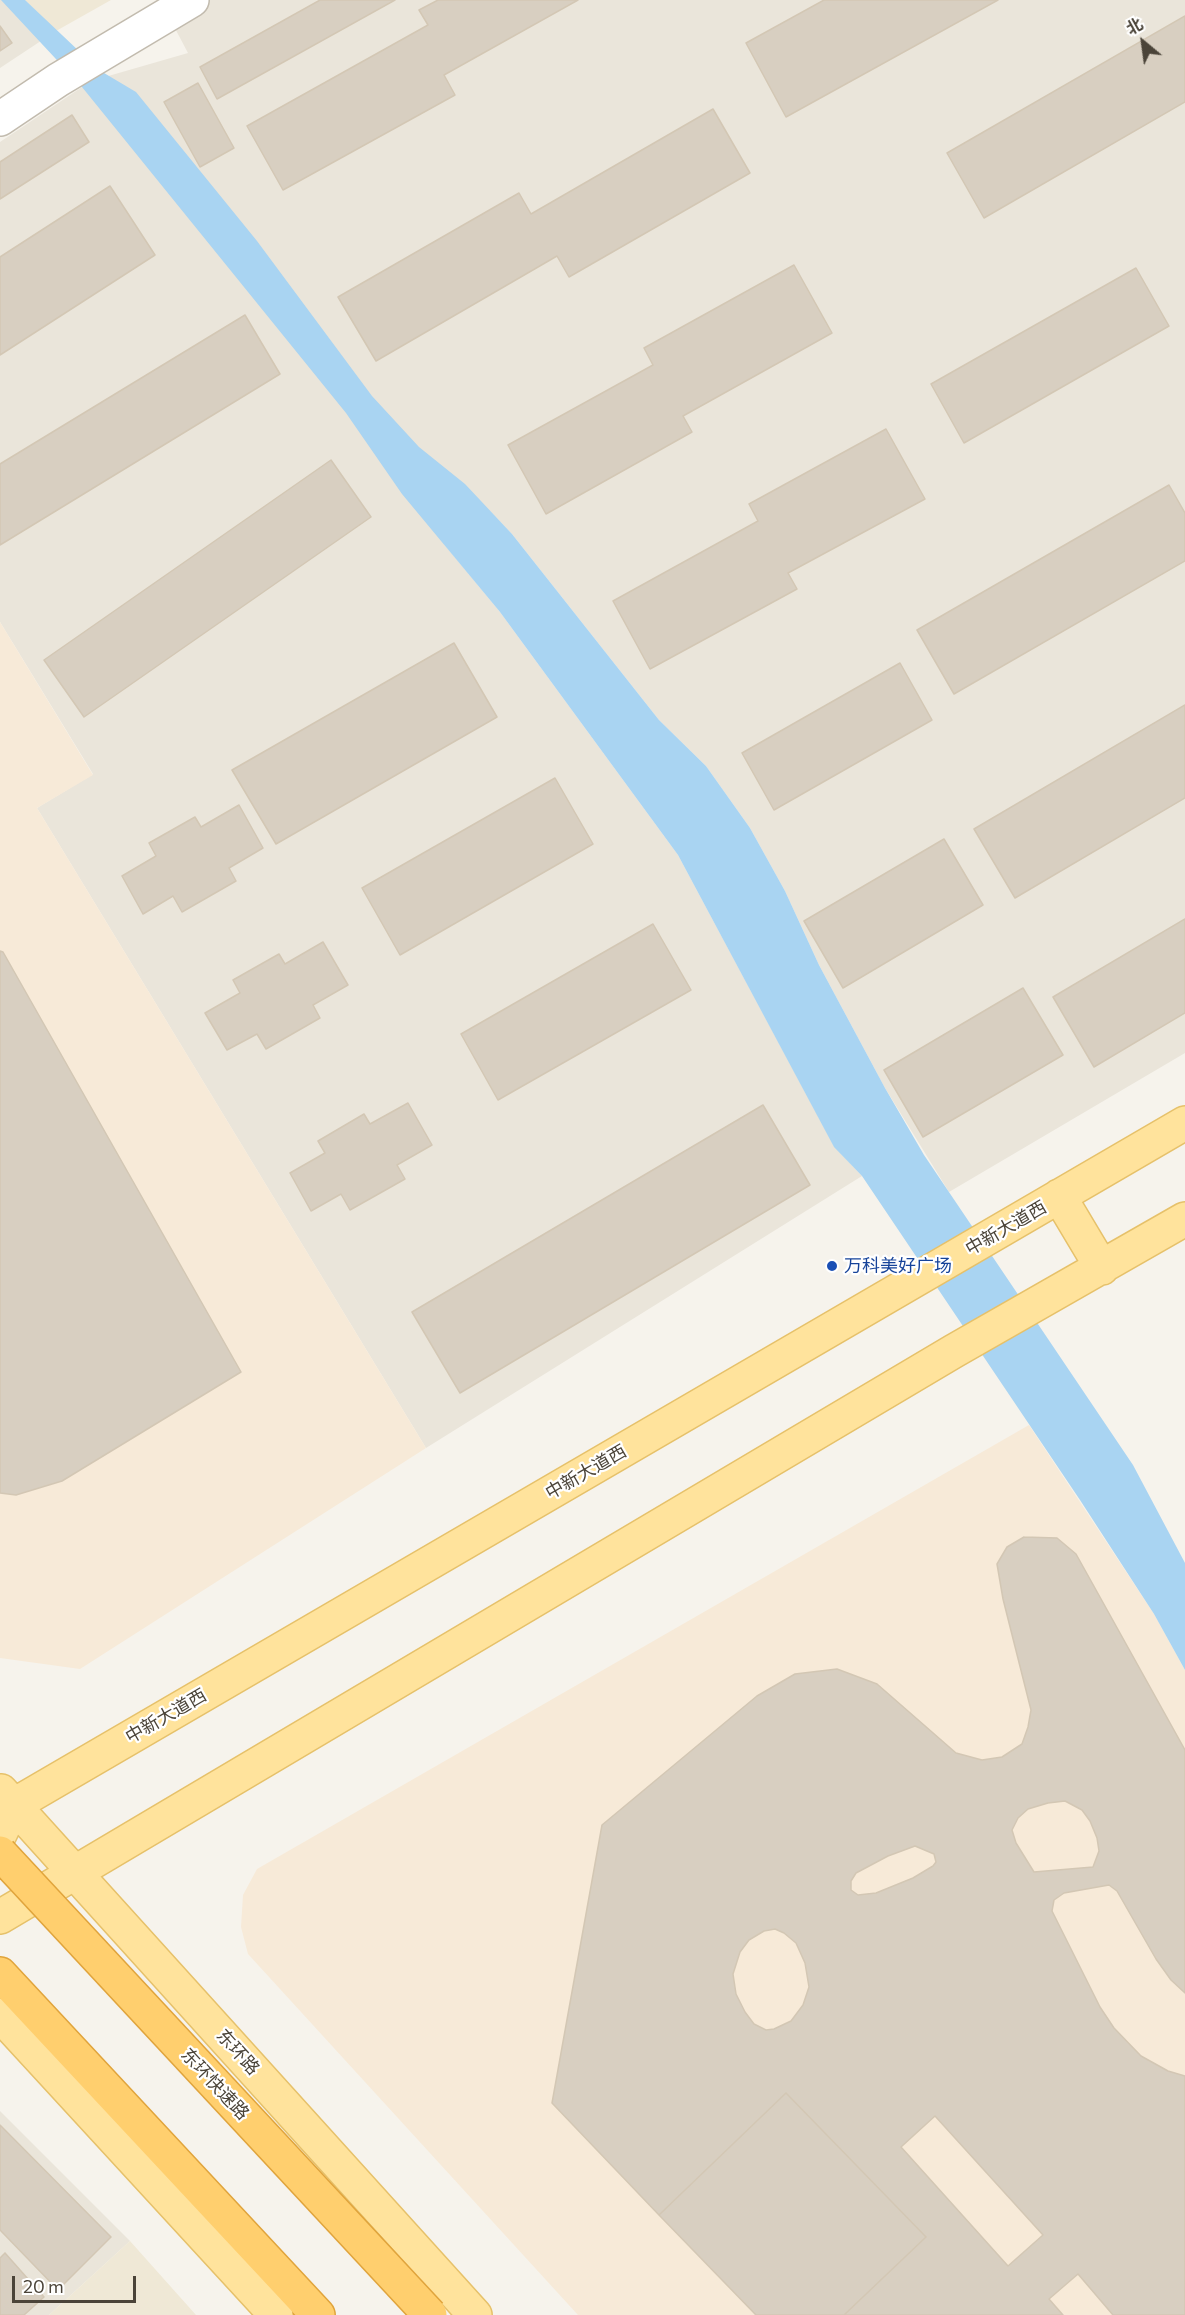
<!DOCTYPE html>
<html>
<head>
<meta charset="utf-8">
<style>
	body { margin:0 }
	#map { position:relative; width:1185px; height:2315px; overflow:hidden; background:#f6f3ec; font-family:Commissioner,"Noto Sans SC",sans-serif }
	canvas { display:block }
	.north { position:absolute; left:1113px; top:12px; width:60px; height:60px; -webkit-text-stroke:4px #fff; paint-order:stroke; rotate:331deg; font-size:16px; font-weight:700; line-height:24px; text-align:center; color:#4b4439 }
	.north::after { content:''; display:block; margin:auto; width:21px; height:27px; background:#4b4439; clip-path:polygon(50% 0,100% 100%,50% 72%,0 100%) }
	.scale { position:absolute; left:12px; top:2276px; width:124px; height:27px; box-sizing:border-box; border:3px solid #4b4439; border-top:0; padding-left:8px; font-size:18px; line-height:21px; white-space:nowrap; color:#4b4439; -webkit-text-stroke:4px #fff; paint-order:stroke }
</style>
</head>
<body>
<div id="map">
<canvas width="1185" height="2315"></canvas>
<div class="north">北</div>
<div class="scale">20 m</div>
</div>
<script>
const context = document.querySelector('canvas').getContext('2d');
context.lineJoin = 'round';
function fillPath(path, color) { context.fillStyle = color; context.fill(path, 'evenodd'); }
const toPath = rows => new Path2D(rows.map(r => 'M' + r).join(''));
function strokePath(path, color, width, dash) { context.strokeStyle = color; context.lineWidth = width; context.lineCap = dash ? 'butt' : 'round'; context.setLineDash(dash || []); context.stroke(path); }
function write(font, color, halo, rows, align = 'center') {
  context.font = font + ' Commissioner,"Noto Sans SC",sans-serif'; context.lineWidth = 4.5; context.setLineDash([]); context.textBaseline = 'middle'; context.strokeStyle = halo; context.fillStyle = color; for (const [text, x, y, turn = 0] of rows) {
    context.save(); context.translate(x, y); context.rotate((+turn || 0) * Math.PI / 180); context.textAlign = isNaN(turn) ? turn : align; if (halo) context.strokeText(text, 0, 0); context.fillText(text, 0, 0); context.restore();
  }
}
const residential = toPath([
	[0,0,25,0,56,31,0,68],
	[160,0,1185,0,1185,1053,949,1192,885,1088,819,965,785,891,750,828,706,766,659,720,512,534,490,511,444,544,500,612,678,855,834,1146,862,1176,426,1448,37,808,93,774,0,622,0,142,91,81,188,53],
	[0,2111,130,2241,49,2315,0,2315]
]);
const commercial = toPath([
	[0,622,93,775,37,808,426,1448,80,1669,0,1658],
	[1029,1425,1154,1614,1185,1670,1185,2315,578,2315,248,1954,241,1927,243,1895,257,1869]
]);
const education = toPath([
	[25,0,111,0,56,31],
	[130,2241,196,2315,49,2315]
]);
const water = toPath([
	[1,0,25,0,99,70,136,92,257,241,372,396,419,447,465,484,512,534,659,720,706,766,750,828,785,891,819,965,885,1088,924,1155,1133,1465,1185,1563,1185,1670,1154,1614,1080,1500,862,1176,834,1147,678,855,500,612,402,494,346,413,82,87]
]);
const building = toPath([
	[320,0,395,0,217,99,200,67,320,0],
	[438,0,578,0,444,75,455,95,283,190,247,126,428,25,419,10,438,0],
	[824,0,998,0,786,117,746,43,824,0],
	[1185,16,1185,102,984,218,947,153,1185,16],
	[0,26,12,43,0,51,0,26],
	[198,83,234,148,200,167,164,102,198,83],
	[713,109,750,173,569,277,557,256,376,361,338,297,519,193,531,214,713,109],
	[72,115,89,142,0,199,0,162,72,115],
	[110,186,155,255,0,355,0,257,110,186],
	[794,265,832,333,683,416,692,432,546,514,508,445,653,365,644,348,794,265],
	[1136,268,1169,326,964,443,931,384,1136,268],
	[245,315,280,374,0,545,0,464,245,315],
	[886,429,925,499,788,573,797,589,650,669,613,601,758,521,749,504,886,429],
	[331,460,371,517,84,717,44,660,331,460],
	[1169,485,1185,513,1185,561,954,694,917,630,1169,485],
	[454,643,497,717,276,844,232,770,454,643],
	[900,663,932,720,774,810,742,753,900,663],
	[1185,705,1185,798,1015,898,974,829,1185,705],
	[555,778,593,844,400,955,362,888,555,778],
	[239,805,263,848,229,868,236,881,182,912,173,896,143,914,122,876,156,856,149,843,195,817,201,827,239,805],
	[944,839,983,905,843,988,804,921,944,839],
	[1185,919,1185,1013,1094,1067,1053,997,1185,919],
	[653,924,691,990,498,1100,461,1034,653,924],
	[323,942,348,985,313,1005,320,1018,266,1049,257,1034,227,1050,205,1013,240,993,233,980,279,954,285,964,323,942],
	[0,951,3,952,241,1372,62,1481,16,1495,0,1493,0,951],
	[1023,988,1063,1055,923,1137,884,1070,1023,988],
	[408,1103,432,1145,397,1165,405,1179,350,1210,341,1194,311,1211,290,1173,325,1153,318,1141,364,1114,370,1124,408,1103],
	[763,1105,810,1185,460,1393,412,1312,763,1105],
	[1024,1537,1057,1538,1076,1554,1185,1750,1185,1993,1171,1980,1156,1959,1117,1891,1109,1885,1064,1893,1054,1900,1052,1911,1100,2007,1114,2028,1141,2056,1168,2071,1185,2076,1185,2315,1113,2315,1078,2274,1049,2299,1063,2315,844,2315,926,2237,786,2093,659,2215,552,2103,602,1825,757,1696,795,1674,837,1669,877,1684,956,1753,982,1760,1002,1757,1022,1744,1028,1727,1031,1710,1003,1599,997,1564,1007,1547,1024,1537],
	[1065,1801,1082,1810,1090,1821,1097,1838,1099,1851,1093,1867,1034,1872,1016,1843,1012,1830,1018,1818,1028,1809,1048,1803,1065,1801],
	[915,1846,934,1854,936,1862,933,1866,913,1878,876,1893,858,1895,851,1890,851,1881,856,1873,888,1856,915,1846],
	[775,1929,784,1933,796,1943,805,1963,809,1987,803,2005,791,2021,774,2029,766,2030,754,2024,745,2012,736,1994,733,1974,740,1952,749,1940,764,1931,775,1929],
	[935,2116,1043,2235,1008,2266,901,2147,935,2116],
	[786,2093,926,2237,844,2315,756,2315,659,2215,786,2093],
	[0,2125,111,2237,58,2290,0,2230,0,2125],
	[5,2253,44,2297,24,2315,0,2315,0,2258,5,2253]
]);
const street = toPath([
	[0,119,58,80,192,0]
]);
const primary = toPath([
	[1059,1196,1102,1268],
	[1,1791,475,2315],
	[0,1834,14,1805,1185,1123],
	[0,1917,954,1351,1185,1219],
	[0,2015,276,2315]
]);
const highway = toPath([
	[0,1974,318,2315]
]);
const highwayBridge = toPath([
	[0,1853,430,2315]
]);
const markers = [
	[832,1266,6,"#1a4fb4"]
];
const streetNames = [
	["中新大道西",1006,1228,-30],
	["中新大道西",586,1472,-30],
	["中新大道西",166,1716,-30],
	["东环路",238,2052,48],
	["东环快速路",215,2084,47]
];
const transitNames = [
	["万科美好广场",844,1266]
];
fillPath(residential, '#eae5da');
fillPath(commercial, '#f7ead8');
fillPath(education, '#efe8d6');
fillPath(water, '#a9d4f2');
fillPath(building, '#d8cfc1');
strokePath(building, '#d3c7b4', 1.5);
strokePath(street, '#c2bbae', 36);
strokePath(primary, '#e6c16a', 36);
strokePath(highway, '#e0a43c', 36);
strokePath(street, '#fff', 33);
strokePath(primary, '#ffe39c', 33);
strokePath(highway, '#ffcf6e', 33);
strokePath(highwayBridge, '#e0a43c', 36, []);
strokePath(highwayBridge, '#ffcf6e', 33);
for (const [x, y, r, color] of markers) { const dot = new Path2D(); dot.arc(x, y, r, 0, 2 * Math.PI); context.fillStyle = color; context.fill(dot); strokePath(dot, '#fff', 2); }
write('18px', '#4b4439', '#fff', streetNames);
write('18px', '#164399', '#fff', transitNames, 'left');
</script>
</body>
</html>
